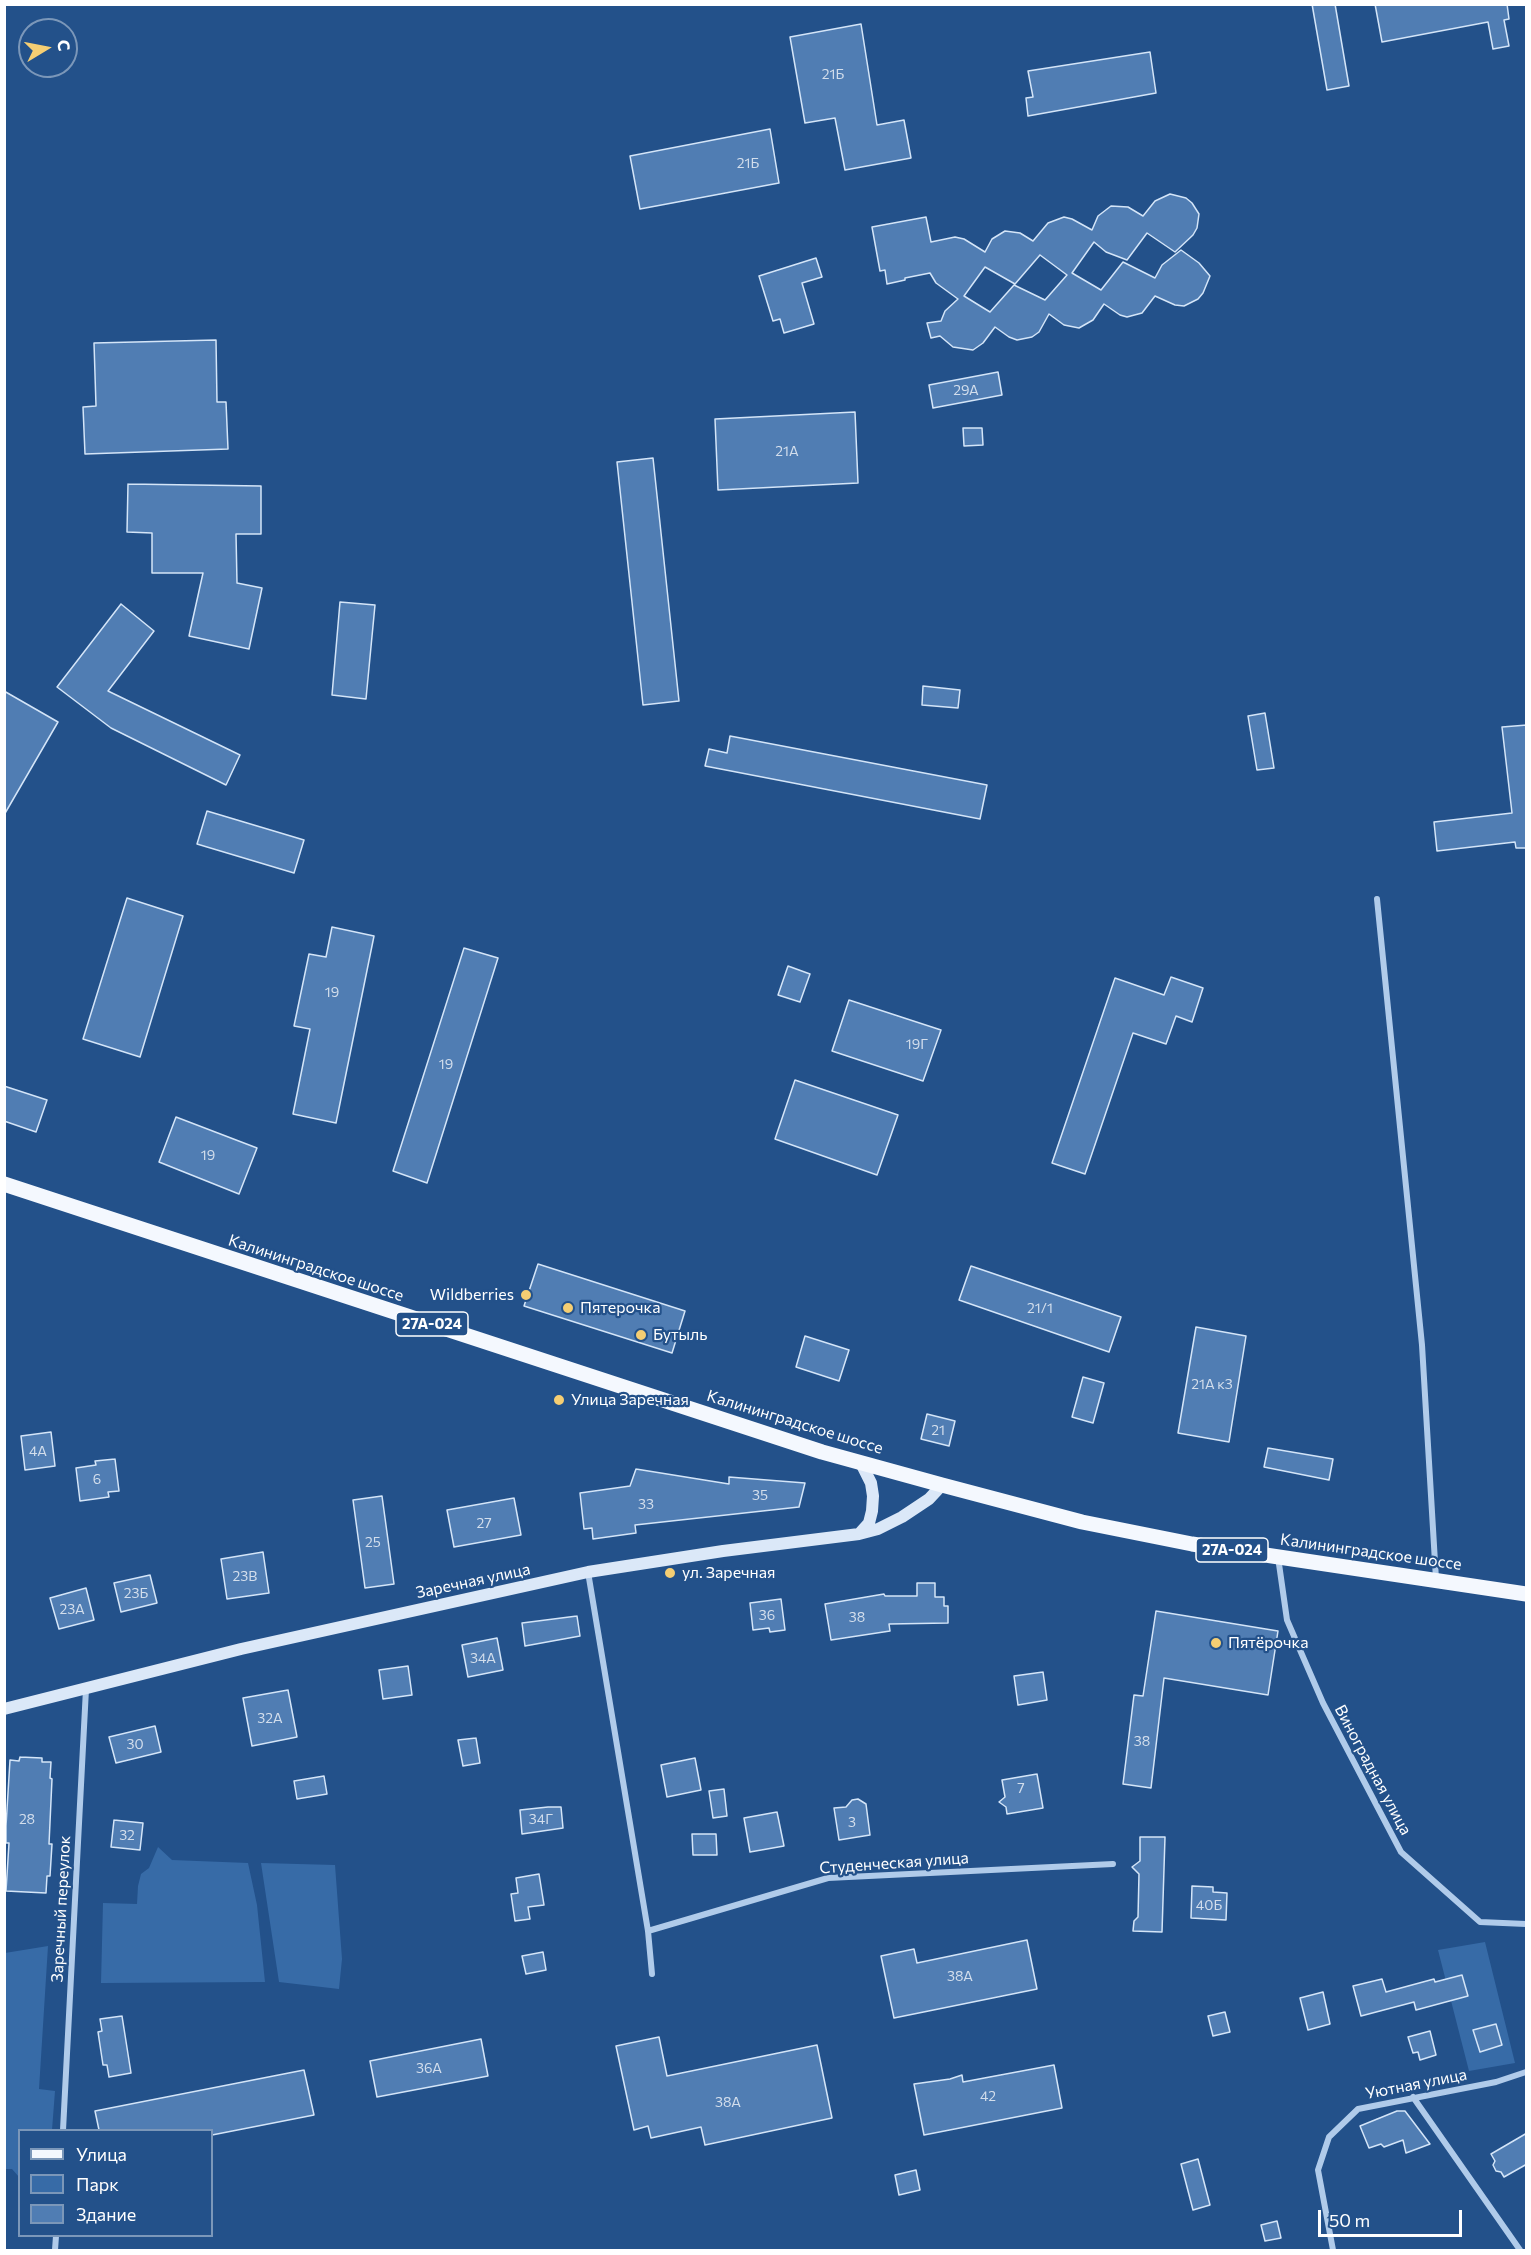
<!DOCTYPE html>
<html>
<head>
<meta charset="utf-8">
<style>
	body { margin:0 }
	#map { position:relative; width:1531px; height:2255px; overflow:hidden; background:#23518a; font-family:Commissioner,sans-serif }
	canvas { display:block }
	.frame { position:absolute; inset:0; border:6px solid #fff; pointer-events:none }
	.legend { position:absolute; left:18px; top:2129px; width:195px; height:108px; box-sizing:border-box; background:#23518a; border:2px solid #7b97b9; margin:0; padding:8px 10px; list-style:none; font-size:18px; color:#fff }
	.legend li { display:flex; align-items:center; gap:12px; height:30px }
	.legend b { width:30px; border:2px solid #7b97b9 }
	.north { position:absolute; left:18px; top:18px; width:60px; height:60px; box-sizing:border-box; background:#23518a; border:2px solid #7b97b9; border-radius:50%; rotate:80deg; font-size:16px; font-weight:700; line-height:24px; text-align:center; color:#fff }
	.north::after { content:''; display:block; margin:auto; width:21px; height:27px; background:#f5ce73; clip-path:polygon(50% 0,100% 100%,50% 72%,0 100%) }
	.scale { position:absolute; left:1318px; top:2210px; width:144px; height:27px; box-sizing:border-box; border:3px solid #fff; border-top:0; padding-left:8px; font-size:18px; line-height:21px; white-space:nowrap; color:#fff; -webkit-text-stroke:4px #23518a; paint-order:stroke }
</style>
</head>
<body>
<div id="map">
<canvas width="1531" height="2255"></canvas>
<div class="frame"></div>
<ul class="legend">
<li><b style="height:8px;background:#f4f8fe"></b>Улица</li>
<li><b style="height:16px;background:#376ba7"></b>Парк</li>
<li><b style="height:16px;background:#507db3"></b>Здание</li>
</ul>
<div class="north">С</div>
<div class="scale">50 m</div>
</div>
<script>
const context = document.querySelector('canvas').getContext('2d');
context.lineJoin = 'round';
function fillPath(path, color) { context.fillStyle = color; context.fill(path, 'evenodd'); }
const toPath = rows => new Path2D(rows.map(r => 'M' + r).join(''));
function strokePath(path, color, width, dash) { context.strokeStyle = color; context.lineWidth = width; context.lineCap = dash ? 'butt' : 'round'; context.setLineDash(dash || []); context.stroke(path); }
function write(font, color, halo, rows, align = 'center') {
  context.font = font + ' Commissioner,sans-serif'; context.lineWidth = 4.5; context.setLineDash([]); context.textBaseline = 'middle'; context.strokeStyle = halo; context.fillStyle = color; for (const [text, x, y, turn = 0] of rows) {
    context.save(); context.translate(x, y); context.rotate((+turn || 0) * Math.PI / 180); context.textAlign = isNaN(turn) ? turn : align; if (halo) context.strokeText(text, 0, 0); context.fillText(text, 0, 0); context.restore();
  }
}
const green = toPath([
	[158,1847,172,1860,248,1863,257,1905,265,1982,101,1983,103,1903,137,1904,138,1886,141,1874,149,1868],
	[261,1863,335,1865,342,1959,339,1989,279,1982],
	[1485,1942,1515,2063,1469,2071,1438,1950],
	[48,1946,39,2089,55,2091,52,2130,20,2130,19,2177,12,2169,5,2169,5,1953]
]);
const building = toPath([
	[1312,4,1335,4,1349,86,1327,90,1312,4],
	[1375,4,1507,4,1509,19,1504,20,1509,46,1493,49,1488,22,1382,42,1375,4],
	[861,24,877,125,904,120,911,158,845,170,835,118,805,123,790,37,861,24],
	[1150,52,1156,93,1028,116,1026,98,1033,97,1028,71,1150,52],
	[770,129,779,183,640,209,630,156,770,129],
	[1170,194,1186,198,1192,203,1199,214,1197,228,1193,235,1175,252,1147,233,1127,260,1106,252,1094,242,1072,273,1101,290,1123,262,1155,278,1162,265,1181,250,1199,263,1210,276,1203,293,1198,299,1184,306,1175,305,1155,296,1142,313,1127,317,1120,315,1104,304,1093,320,1079,328,1064,325,1049,314,1039,332,1032,337,1017,340,1009,337,995,327,983,343,973,350,953,347,940,336,931,338,927,323,941,321,945,311,958,299,936,283,930,273,905,278,905,280,887,284,885,270,880,271,872,227,926,217,931,242,955,237,964,239,985,252,992,239,1005,231,1020,233,1033,241,1048,223,1064,217,1072,219,1092,230,1098,216,1111,206,1128,207,1143,216,1155,201,1170,194],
	[1040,255,1067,275,1045,300,1014,285,990,312,964,296,985,267,1015,284,1040,255],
	[816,258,822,277,802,283,814,324,784,333,780,319,773,321,759,276,816,258],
	[216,340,217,402,226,402,228,449,85,454,83,407,96,406,94,343,216,340],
	[998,372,1002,395,933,408,929,385,998,372],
	[855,412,858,483,718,490,715,419,855,412],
	[963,428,982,428,983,445,964,446,963,428],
	[653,458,679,701,643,705,617,462,653,458],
	[128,484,261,486,261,534,236,534,237,583,262,588,249,649,189,636,203,573,152,573,152,533,127,532,128,484],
	[340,602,375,605,366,699,332,695,340,602],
	[121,604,154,631,108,691,240,755,226,785,111,728,57,687,121,604],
	[923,686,960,690,958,708,922,705,923,686],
	[4,691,58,722,4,815,4,691],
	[1265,713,1274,768,1257,770,1248,716,1265,713],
	[1527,725,1527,848,1516,848,1515,842,1437,851,1434,822,1512,813,1502,727,1527,725],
	[730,736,987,785,980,819,705,766,709,749,727,753,730,736],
	[207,811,304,840,294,873,197,844,207,811],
	[127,898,183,916,140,1057,83,1039,127,898],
	[332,927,374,936,336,1123,293,1114,310,1029,294,1026,309,954,326,957,332,927],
	[464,948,498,958,427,1183,393,1171,464,948],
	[788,966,810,974,800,1002,778,995,788,966],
	[1171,977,1203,988,1192,1022,1176,1016,1166,1044,1133,1033,1085,1174,1052,1163,1115,978,1164,995,1171,977],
	[849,1000,941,1030,923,1081,832,1051,849,1000],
	[795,1080,898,1115,877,1175,775,1139,795,1080],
	[4,1086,47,1100,36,1132,4,1121,4,1086],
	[176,1117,257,1148,239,1194,159,1162,176,1117],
	[538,1264,685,1311,672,1353,524,1306,538,1264],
	[971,1266,1121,1317,1109,1352,959,1300,971,1266],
	[1196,1327,1246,1336,1229,1442,1178,1433,1196,1327],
	[805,1336,849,1350,839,1381,796,1367,805,1336],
	[1083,1377,1104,1383,1093,1423,1072,1417,1083,1377],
	[927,1414,955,1421,949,1446,921,1439,927,1414],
	[51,1432,55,1466,25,1470,21,1436,51,1432],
	[1268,1448,1333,1459,1329,1480,1264,1467,1268,1448],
	[115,1459,119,1491,108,1492,109,1497,80,1501,76,1468,96,1465,95,1461,115,1459],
	[636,1469,729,1484,729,1477,805,1483,799,1507,635,1525,636,1533,593,1539,592,1528,584,1529,580,1493,630,1486,636,1469],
	[382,1496,394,1584,365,1588,353,1500,382,1496],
	[514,1498,521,1535,454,1547,447,1510,514,1498],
	[263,1552,269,1593,227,1599,221,1559,263,1552],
	[150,1575,157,1603,121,1612,114,1583,150,1575],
	[917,1583,935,1583,935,1597,944,1597,944,1606,948,1606,948,1623,889,1624,890,1631,831,1640,825,1604,884,1594,885,1596,917,1596,917,1583],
	[86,1588,94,1620,59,1629,50,1598,86,1588],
	[781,1599,785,1630,770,1632,769,1628,753,1630,750,1603,781,1599],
	[1156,1611,1278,1631,1268,1695,1164,1678,1151,1788,1123,1784,1134,1695,1143,1696,1156,1611],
	[577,1616,580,1636,525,1646,522,1623,577,1616],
	[497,1638,503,1670,468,1677,462,1645,497,1638],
	[408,1666,412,1695,383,1699,379,1670,408,1666],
	[1043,1672,1047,1700,1018,1705,1014,1676,1043,1672],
	[288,1690,297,1737,252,1746,243,1698,288,1690],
	[155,1726,161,1752,116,1763,109,1737,155,1726],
	[476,1738,480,1763,463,1766,458,1740,476,1738],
	[20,1757,42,1758,42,1762,51,1762,50,1778,52,1779,49,1844,52,1844,50,1876,47,1876,46,1893,6,1891,9,1843,6,1843,6,1826,10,1760,19,1761,20,1757],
	[695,1758,701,1790,667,1797,661,1765,695,1758],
	[1037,1774,1043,1808,1007,1814,1006,1807,999,1802,1005,1797,1002,1780,1037,1774],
	[324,1776,327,1794,297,1799,294,1781,324,1776],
	[724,1789,727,1816,713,1818,709,1791,724,1789],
	[858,1799,866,1804,870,1835,839,1840,834,1808,846,1807,852,1800,858,1799],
	[548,1807,561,1807,563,1828,522,1834,520,1810,548,1807],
	[777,1812,784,1846,750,1852,744,1818,777,1812],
	[114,1820,143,1823,140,1850,111,1847,114,1820],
	[692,1834,716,1834,717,1855,693,1855,692,1834],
	[1140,1837,1165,1837,1162,1932,1133,1931,1134,1921,1138,1917,1139,1874,1132,1867,1140,1861,1140,1837],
	[539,1874,544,1905,528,1907,530,1919,515,1921,511,1894,518,1893,516,1878,539,1874],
	[1192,1886,1213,1887,1213,1892,1227,1893,1226,1920,1191,1918,1192,1886],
	[1027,1940,1037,1989,894,2018,881,1956,914,1949,917,1963,1027,1940],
	[543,1952,546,1970,526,1974,522,1956,543,1952],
	[1462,1975,1468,1996,1416,2010,1414,2002,1361,2016,1353,1986,1382,1979,1386,1992,1434,1979,1435,1982,1462,1975],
	[1323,1992,1330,2024,1308,2030,1300,1998,1323,1992],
	[1225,2012,1230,2032,1213,2036,1208,2016,1225,2012],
	[122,2016,131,2073,109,2077,107,2065,103,2065,98,2032,102,2031,100,2019,122,2016],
	[1496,2024,1502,2045,1480,2052,1473,2030,1496,2024],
	[1430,2031,1436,2055,1420,2060,1418,2052,1413,2053,1408,2037,1430,2031],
	[659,2037,667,2076,817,2045,832,2118,705,2145,701,2127,651,2138,648,2126,634,2130,616,2046,659,2037],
	[481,2039,488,2076,377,2097,370,2061,481,2039],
	[1054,2065,1062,2108,924,2135,914,2084,950,2079,962,2075,963,2082,1054,2065],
	[304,2070,314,2115,212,2135,212,2130,99,2130,95,2111,304,2070],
	[1397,2111,1405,2111,1430,2144,1406,2153,1403,2140,1384,2147,1381,2144,1369,2148,1360,2126,1397,2111],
	[1527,2133,1527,2164,1504,2177,1501,2172,1496,2171,1493,2165,1495,2161,1491,2154,1527,2133],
	[1198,2159,1210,2205,1193,2210,1181,2164,1198,2159],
	[916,2170,920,2190,899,2195,895,2175,916,2170],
	[1277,2221,1281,2238,1265,2241,1261,2225,1277,2221]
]);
const minor = toPath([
	[1377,899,1422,1345,1436,1579],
	[1278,1557,1287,1620,1323,1703,1401,1852,1480,1922,1526,1924],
	[588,1572,648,1931,652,1974],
	[648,1931,828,1878,1113,1864],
	[1413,2097,1520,2250],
	[63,2130,86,1689],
	[55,2250,56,2236],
	[1333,2250,1318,2170,1329,2137,1358,2109,1496,2082,1526,2072]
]);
const secondary = toPath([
	[860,1533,869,1523,872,1511,873,1496,871,1483,861,1463],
	[4,1709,241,1649,588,1572,723,1551,859,1534,878,1529,902,1517,929,1499,942,1485]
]);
const primary = toPath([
	[4,1184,822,1452,942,1485,1082,1522,1192,1544,1526,1594]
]);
const markers = [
	[526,1295,6,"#f5ce73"],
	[568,1308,6,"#f5ce73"],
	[641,1335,6,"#f5ce73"],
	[559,1400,6,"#f5ce73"],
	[670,1573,6,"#f5ce73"],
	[1216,1643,6,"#f5ce73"]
];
const numberNames = [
	["21Б",833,74],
	["21Б",748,163],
	["29А",966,390],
	["21А",787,451],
	["19",332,992],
	["19Г",917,1044],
	["19",446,1064],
	["19",208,1155],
	["21/1",1040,1308],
	["21А к3",1212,1384],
	["21",938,1430],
	["4А",38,1451],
	["6",97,1479],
	["35",760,1495],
	["33",646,1504],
	["27",484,1523],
	["25",373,1542],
	["23В",245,1576],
	["23Б",136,1593],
	["23А",72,1609],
	["36",767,1615],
	["38",857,1617],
	["34А",483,1658],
	["32А",270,1718],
	["38",1142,1741],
	["30",135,1744],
	["7",1021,1788],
	["28",27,1819],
	["34Г",541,1819],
	["3",852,1822],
	["32",127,1835],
	["40Б",1209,1905],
	["38А",960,1976],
	["36А",429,2068],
	["42",988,2096],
	["38А",728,2102]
];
const shields = [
	[432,1324,72],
	[1232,1550,72]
];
const shieldNames = [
	["27А-024",432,1324],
	["27А-024",1232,1550]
];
const streetNames = [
	["Калининградское шоссе",316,1268,18],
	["Калининградское шоссе",795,1422,17],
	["Калининградское шоссе",1371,1552,8],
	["Заречная улица",473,1581,-12],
	["Виноградная улица",1373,1770,62],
	["Студенческая улица",894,1863,-4],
	["Заречный переулок",61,1909,-87],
	["Уютная улица",1416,2084,-11]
];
const poiNames = [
	["Wildberries",514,1295,"right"],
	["Пятерочка",580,1308],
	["Бутыль",653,1335],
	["Улица Заречная",571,1400],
	["ул. Заречная",682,1573],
	["Пятёрочка",1228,1643]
];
fillPath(green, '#376ba7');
fillPath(building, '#507db3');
strokePath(building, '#d4e5f8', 1.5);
strokePath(minor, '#b0cbea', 6);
strokePath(secondary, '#dbe8f8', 12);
strokePath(primary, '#f4f8fe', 15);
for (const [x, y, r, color] of markers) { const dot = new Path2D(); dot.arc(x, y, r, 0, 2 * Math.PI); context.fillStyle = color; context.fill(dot); strokePath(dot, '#23518a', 2); }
write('14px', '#d3deec', null, numberNames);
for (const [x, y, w] of shields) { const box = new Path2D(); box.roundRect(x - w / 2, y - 12, w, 24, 4.5); context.fillStyle = '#23518a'; context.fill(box); strokePath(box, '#fff', 1.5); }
write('bold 15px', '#fff', null, shieldNames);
write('16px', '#fff', '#23518a', streetNames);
write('16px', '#fff', '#23518a', poiNames, 'left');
</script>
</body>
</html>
